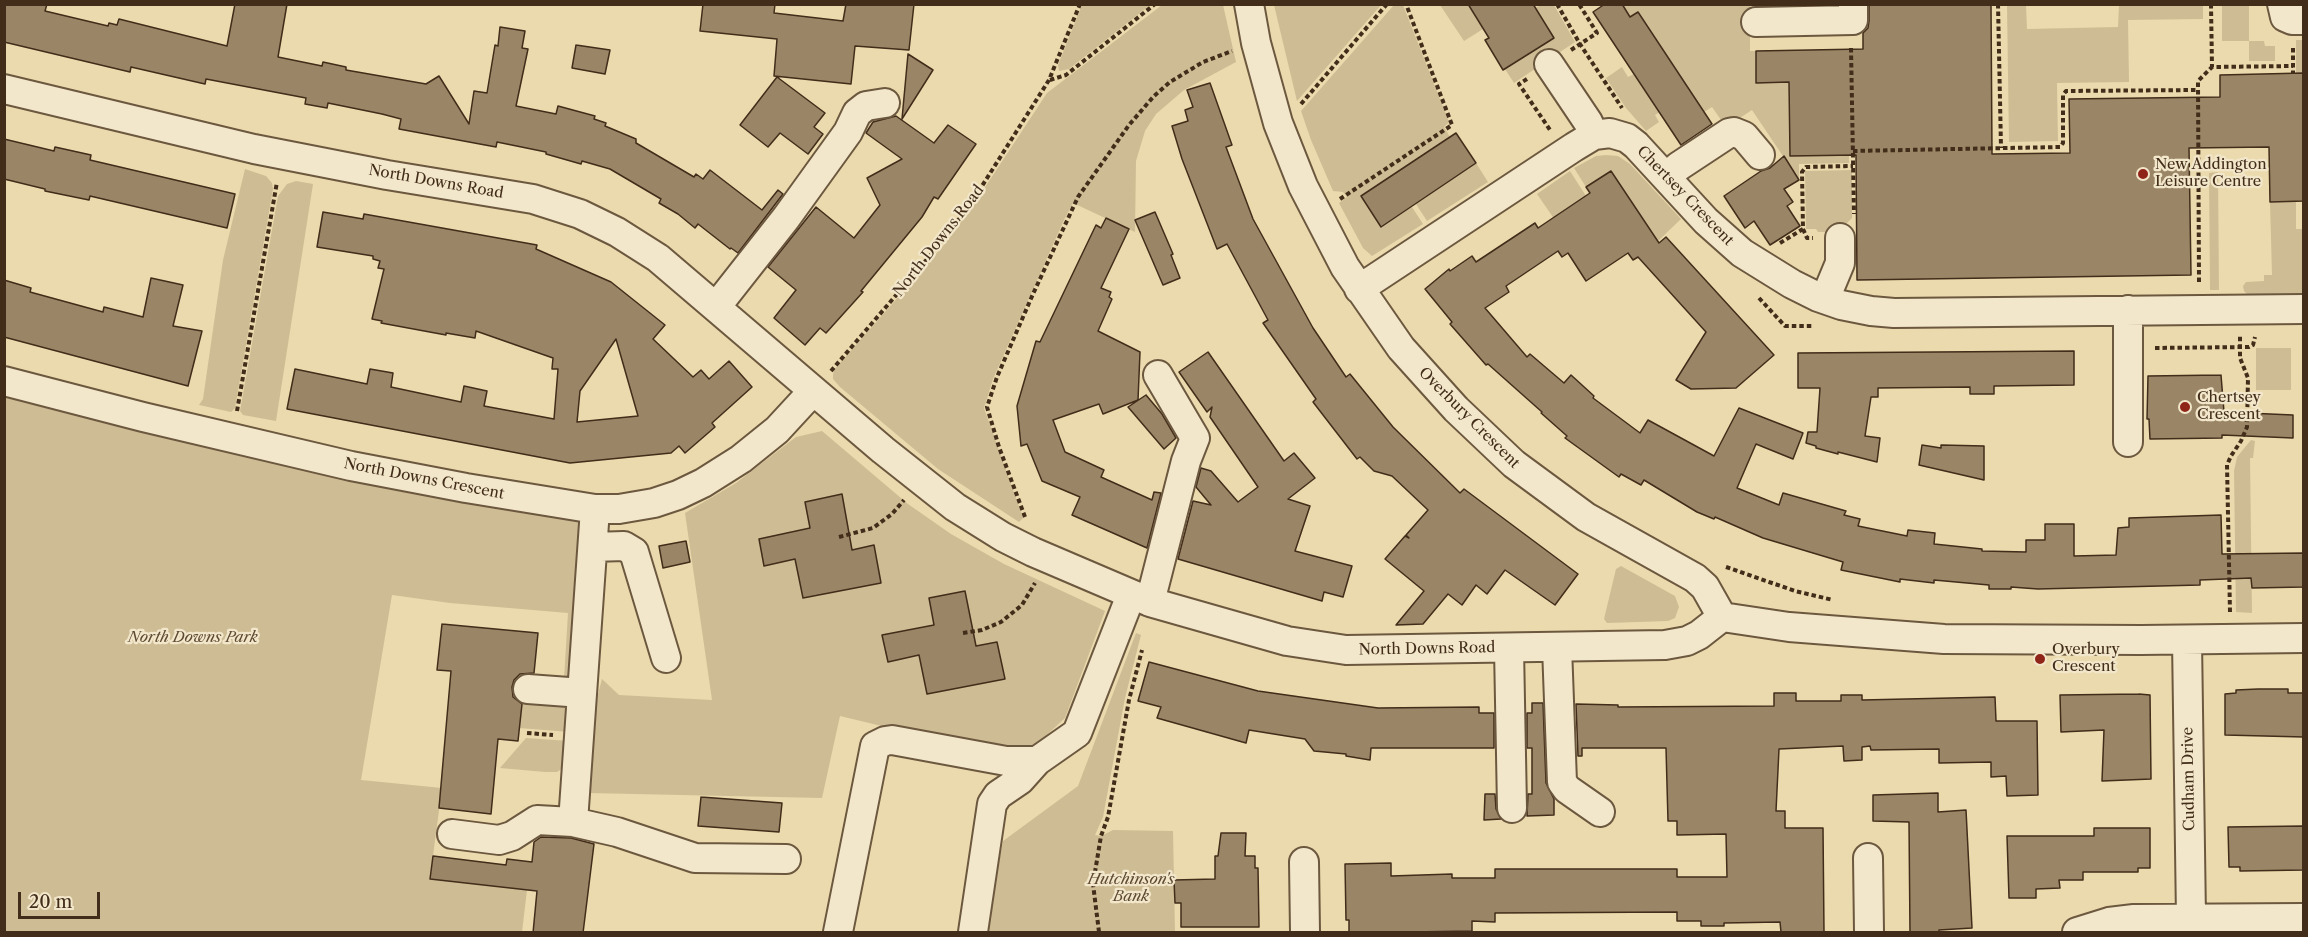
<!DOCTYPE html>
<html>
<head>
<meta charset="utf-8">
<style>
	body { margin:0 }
	#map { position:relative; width:2308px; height:937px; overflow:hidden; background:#ebdaad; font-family:"Libre Caslon Text",serif }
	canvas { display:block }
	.frame { position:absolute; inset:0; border:6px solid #422c1a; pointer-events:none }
	.scale { position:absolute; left:18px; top:892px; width:82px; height:27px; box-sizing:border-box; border:3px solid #422c1a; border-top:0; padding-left:8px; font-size:18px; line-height:21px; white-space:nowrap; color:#422c1a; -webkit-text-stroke:4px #f2e7ca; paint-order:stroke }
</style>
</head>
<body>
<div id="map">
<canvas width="2308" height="937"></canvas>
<div class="frame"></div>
<div class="scale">20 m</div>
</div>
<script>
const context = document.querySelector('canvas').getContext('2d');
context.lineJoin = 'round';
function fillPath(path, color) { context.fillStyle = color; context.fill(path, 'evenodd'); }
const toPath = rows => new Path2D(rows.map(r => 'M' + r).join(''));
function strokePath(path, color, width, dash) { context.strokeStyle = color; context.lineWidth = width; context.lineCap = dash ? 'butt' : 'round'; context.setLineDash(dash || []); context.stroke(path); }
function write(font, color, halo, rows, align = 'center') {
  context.font = font + ' "Libre Caslon Text",serif'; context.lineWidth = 4.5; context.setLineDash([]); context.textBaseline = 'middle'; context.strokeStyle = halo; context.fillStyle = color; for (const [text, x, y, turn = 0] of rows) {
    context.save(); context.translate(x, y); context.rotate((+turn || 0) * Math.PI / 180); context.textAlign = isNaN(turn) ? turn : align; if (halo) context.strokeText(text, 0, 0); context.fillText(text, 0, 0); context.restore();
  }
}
const green = toPath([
	[1082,5,1150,5,1069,69,1059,71,1058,65],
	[1162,5,1223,5,1236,62,1184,90,1156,114,1145,131,1136,161,1135,232,1073,203,1064,220,993,379,984,408,1023,518,1019,522,938,469,840,387,833,379,833,375,834,370,943,246,970,210,1047,93],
	[1274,5,1274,4,1381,5,1297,101],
	[1394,5,1403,5,1449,122,1444,127,1450,137,1361,196,1381,227,1412,207,1423,224,1372,256,1363,248,1339,203,1347,197,1343,192,1333,191,1311,140,1301,111],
	[1440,5,1468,5,1483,29,1464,41],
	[1541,5,1554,5,1575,42,1514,83,1501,63,1531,52,1554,38,1535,8],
	[1622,5,1750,5,1750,51,1756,51,1756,83,1789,82,1790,148,1847,49,1849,163,1799,164,1799,180,1752,110,1726,127,1712,107,1704,112,1638,12,1630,17],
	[2007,5,2026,5,2027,29,2118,27,2119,5,2203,5,2203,19,2128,20,2129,82,2057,83,2058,141,2009,142],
	[2222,5,2249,5,2249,41,2264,41,2265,46,2275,46,2275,61,2249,61,2249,41,2222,41],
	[2296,40,2303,40,2303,73,2296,73],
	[1622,67,1628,77,1634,74,1660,112,1655,115,1659,122,1646,131,1626,108,1606,78],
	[1606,155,1618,156,1630,164,1681,219,1657,242,1611,171,1586,187,1574,168,1596,156],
	[1476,163,1488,182,1427,221,1416,204],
	[245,169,266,176,272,183,273,189,235,408,231,412,199,405,203,399,223,260],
	[1852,170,1852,218,1838,232,1818,232,1816,229,1806,229,1805,171],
	[1570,171,1586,196,1570,242,1537,194],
	[2218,172,2219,290,2210,290,2209,173],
	[296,181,313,184,276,421,243,415,240,411,278,196,287,184],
	[2270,202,2296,202,2296,229,2303,229,2303,297,2250,297,2244,291,2243,286,2246,282,2264,281,2264,275,2272,275],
	[2256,348,2291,348,2291,390,2256,390],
	[4,396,161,435,579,520,582,523,573,679,564,679,568,613,450,603,392,595,361,780,442,788,430,878,527,890,522,932,5,932],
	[822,431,908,504,951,534,1004,564,1105,611,1065,718,1039,742,1022,750,919,735,840,716,822,798,587,793,592,717,602,679,619,695,712,700,685,513,736,483,796,437],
	[2251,440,2255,441,2253,458,2250,458,2252,613,2236,612,2234,471,2237,457],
	[1621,566,1675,596,1679,607,1675,618,1668,621,1607,623,1604,619,1616,569],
	[1136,633,1141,635,1125,698,1103,817,1095,835,1101,836,1113,830,1173,831,1175,932,985,932,1003,841,1078,786],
	[522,699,567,704,570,732,519,728],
	[526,738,569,741,563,768,557,772,545,772,500,768]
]);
const building = toPath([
	[4,4,47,4,45,11,108,26,109,23,117,25,119,19,227,46,235,4,287,4,278,57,322,66,323,62,346,67,346,70,426,84,439,76,469,124,474,91,487,93,495,45,498,46,500,27,525,31,522,48,528,49,516,106,556,114,558,106,595,116,594,119,606,123,605,126,636,139,636,143,694,177,696,174,703,179,710,170,762,210,778,190,783,194,738,253,731,248,730,249,698,224,695,228,678,214,659,203,661,199,610,169,582,161,581,164,546,154,546,152,497,142,496,147,399,129,401,119,382,114,328,103,327,108,305,104,306,98,206,79,205,84,131,67,130,72,4,42,4,4],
	[703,4,775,4,774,13,843,21,846,4,914,4,909,50,855,46,851,84,774,76,777,39,700,31,703,4],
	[1468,4,1533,4,1554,38,1503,70,1485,40,1489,38,1468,4],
	[1605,4,1622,4,1630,17,1638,12,1712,124,1681,145,1593,12,1605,4],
	[1869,4,1991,4,1992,154,2070,153,2069,99,2220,97,2220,75,2304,73,2304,201,2270,202,2269,147,2189,148,2191,275,1857,280,1856,155,1790,156,1789,82,1756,83,1756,51,1863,49,1863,33,1868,28,1869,21,1869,4],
	[576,45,610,50,605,74,572,68,576,45],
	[908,54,933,70,902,119,908,54],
	[777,77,825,113,814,127,823,134,808,154,780,133,768,147,740,125,777,77],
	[1210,83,1232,145,1226,147,1253,219,1313,328,1346,377,1350,374,1393,427,1460,493,1464,489,1578,574,1555,605,1505,570,1487,594,1476,585,1462,605,1448,594,1423,624,1396,625,1424,591,1385,559,1405,536,1409,538,1406,535,1428,510,1392,476,1374,471,1360,457,1357,459,1313,402,1316,399,1263,323,1268,320,1227,244,1217,249,1182,159,1172,126,1188,121,1185,110,1193,107,1187,90,1210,83],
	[896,116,934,143,948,125,976,144,938,199,934,197,922,217,861,291,863,292,826,333,820,328,805,345,774,318,796,290,768,267,816,207,854,238,880,205,867,178,902,159,866,133,873,122,896,116],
	[1456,133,1476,163,1381,227,1361,196,1456,133],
	[4,139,54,151,55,147,91,155,90,160,235,194,227,228,90,196,89,200,45,191,45,189,4,179,4,139],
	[1784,156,1799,180,1784,189,1793,202,1787,206,1800,226,1770,245,1754,221,1745,228,1724,196,1761,171,1770,168,1784,156],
	[1611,171,1659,243,1666,237,1774,355,1736,388,1691,389,1676,380,1706,332,1638,257,1633,260,1628,253,1586,281,1568,253,1562,257,1558,251,1506,286,1509,292,1485,308,1527,357,1530,354,1564,383,1571,375,1594,396,1593,398,1640,433,1648,420,1714,456,1739,408,1803,433,1793,459,1756,444,1737,488,1779,505,1783,493,1846,511,1844,515,1860,519,1858,526,1907,536,1908,530,1935,533,1934,544,1982,549,1982,551,2026,552,2026,540,2045,540,2045,524,2074,524,2074,556,2116,555,2118,528,2129,527,2129,518,2221,515,2222,554,2304,553,2304,587,2252,588,2251,578,2200,580,2200,585,2038,589,2011,587,2011,589,1989,589,1989,585,1934,580,1934,583,1900,579,1900,582,1841,570,1843,562,1763,538,1715,517,1714,519,1697,512,1644,480,1641,485,1621,474,1619,477,1565,438,1567,436,1541,413,1542,412,1488,364,1486,365,1450,324,1452,322,1425,289,1449,269,1450,271,1472,256,1476,262,1535,223,1538,228,1590,193,1586,187,1611,171],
	[323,212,363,219,364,214,537,245,536,249,611,282,665,325,653,339,693,377,701,370,709,379,729,361,752,387,712,423,715,427,685,453,679,446,671,453,570,463,287,409,295,369,367,384,370,369,393,373,391,387,461,402,464,386,487,391,484,406,554,419,558,369,552,369,553,358,476,331,475,338,446,333,446,335,381,323,382,321,372,319,384,269,378,268,380,261,373,259,373,256,317,247,323,212],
	[616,339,638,416,577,422,580,391,616,339],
	[1155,212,1173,254,1171,255,1180,278,1163,285,1135,220,1155,212],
	[1106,218,1129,229,1101,288,1111,292,1109,297,1112,299,1098,331,1140,352,1138,400,1103,414,1099,404,1053,420,1065,452,1104,470,1101,477,1152,500,1154,492,1161,493,1147,548,1072,515,1080,497,1042,481,1027,444,1021,446,1017,406,1036,341,1040,342,1096,225,1101,228,1106,218],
	[151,278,183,285,173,326,202,331,188,386,4,337,4,280,31,288,30,292,103,312,104,307,143,317,151,278],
	[2074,351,2074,385,1994,386,1994,394,1970,394,1970,387,1878,388,1878,397,1871,397,1865,436,1880,438,1877,462,1838,452,1838,454,1816,448,1816,446,1806,443,1808,432,1817,432,1820,388,1798,388,1798,353,2074,351],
	[1208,352,1284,461,1294,453,1315,478,1288,499,1310,506,1295,551,1352,566,1343,597,1324,592,1322,601,1178,559,1193,501,1211,505,1196,487,1201,468,1211,471,1238,502,1258,487,1210,417,1212,407,1207,412,1179,372,1208,352],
	[2221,375,2224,412,2293,415,2293,438,2222,435,2222,438,2150,439,2149,419,2147,419,2148,376,2221,375],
	[1146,395,1162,414,1176,438,1164,449,1128,407,1146,395],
	[1922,445,1941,448,1941,445,1984,446,1984,480,1919,465,1922,445],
	[842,494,852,550,874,545,881,583,803,598,795,559,764,566,759,539,810,528,805,502,842,494],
	[686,541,690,562,663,568,659,546,686,541],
	[965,591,976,646,997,642,1005,679,927,694,919,655,888,662,882,635,934,625,929,598,965,591],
	[442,624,538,633,534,673,520,674,514,680,512,687,513,697,522,704,518,741,498,739,491,814,439,808,451,671,437,670,442,624],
	[1149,662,1258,691,1378,708,1479,707,1479,713,1494,713,1494,748,1371,748,1370,760,1346,756,1346,754,1314,751,1305,739,1249,730,1246,743,1157,718,1161,707,1138,701,1149,662],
	[2258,689,2288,689,2288,693,2304,693,2304,737,2225,735,2225,694,2236,693,2236,690,2258,689],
	[1774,693,1796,693,1796,701,1841,701,1841,695,1862,695,1862,700,1995,697,1996,721,2037,721,2038,795,2007,796,2006,776,1991,777,1991,762,1939,763,1939,749,1871,750,1870,746,1862,747,1862,760,1844,761,1843,746,1779,749,1776,811,1785,811,1785,828,1823,828,1824,933,1781,932,1780,922,1724,923,1724,926,1701,926,1701,921,1677,921,1677,912,1495,913,1495,922,1472,921,1472,931,1349,933,1349,920,1346,920,1345,864,1391,863,1391,876,1452,874,1452,878,1495,878,1495,869,1677,869,1677,877,1727,877,1726,834,1677,835,1677,821,1668,821,1666,748,1582,748,1582,756,1578,756,1576,704,1618,705,1618,707,1774,706,1774,693],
	[2139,694,2150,695,2151,779,2102,781,2104,730,2061,732,2060,695,2139,694],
	[1532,703,1543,703,1546,783,1554,799,1554,815,1527,816,1528,794,1532,794,1532,748,1527,748,1527,713,1532,713,1532,703],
	[1938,793,1938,812,1966,810,1972,928,1939,930,1939,933,1910,933,1909,822,1873,821,1873,795,1938,793],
	[1485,794,1495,794,1496,809,1501,819,1484,820,1485,794],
	[701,797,782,803,779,832,698,826,701,797],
	[2304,826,2304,870,2240,871,2240,867,2229,867,2228,827,2304,826],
	[2094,828,2150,828,2150,868,2138,868,2138,872,2083,872,2083,880,2059,880,2060,888,2036,889,2036,898,2009,898,2007,836,2094,836,2094,828],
	[1221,833,1246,833,1245,856,1255,856,1255,868,1258,868,1259,927,1181,927,1181,903,1175,903,1174,880,1215,879,1215,856,1218,856,1221,833],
	[541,837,571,838,594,844,583,933,533,933,537,891,430,879,433,856,506,865,507,859,532,862,534,842,541,837]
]);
const path = toPath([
	[1557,4,1580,44,1622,108],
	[1998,4,2001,148],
	[2211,4,2212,67,2293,66],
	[1851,48,1854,214],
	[2293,48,2293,73],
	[1571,50,1597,33,1579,4],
	[1527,79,1519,84,1550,130],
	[1050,80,1066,75,1155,4],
	[1301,104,1387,4],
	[1853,151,2060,147,2063,143,2063,95,2066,91,2198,90],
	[1340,199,1452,125,1406,4],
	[1803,229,1807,238,1813,238],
	[1780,243,1803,229,1802,172,1806,167,1853,166],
	[2199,282,2198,81,2212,67],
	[1759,298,1785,326,1812,326],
	[2155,348,2249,347,2253,345,2255,337],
	[831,371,934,251,970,205,1049,80,1080,4],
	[237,411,277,182],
	[1025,517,999,447,987,407,997,377,1033,294,1078,197,1129,125,1154,96,1170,82,1203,62,1232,51],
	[839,537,873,528,892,514,904,500],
	[1726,567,1795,591,1833,600],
	[2230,612,2227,465,2231,456,2241,441,2247,427,2248,378,2240,358,2240,335],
	[963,633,982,630,1001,622,1022,605,1035,583],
	[527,733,553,735],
	[1099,932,1093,884,1101,836,1108,817,1129,700,1142,650]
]);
const minor = toPath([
	[1249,4,1256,43,1278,123,1303,186,1345,267,1401,348,1456,409,1514,464,1586,517,1695,578,1705,587,1722,617,1789,627,1944,639,2141,640,2304,638],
	[2282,4,2285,17,2292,20,2304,20],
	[1756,22,1853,20,1853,4],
	[1549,64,1588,122,1594,135],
	[4,89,254,149,387,175,533,199,580,214,617,232,658,258,883,450,955,507,1003,537,1033,552,1150,602,1287,641,1346,650,1665,645,1687,641,1699,635,1722,617],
	[1666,177,1679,166,1729,133,1734,132,1744,136,1760,155],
	[1359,289,1574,147,1594,135,1610,133,1627,138,1636,145,1706,221,1742,253,1792,284,1818,297,1841,305,1871,311,1894,313,2304,309],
	[1825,299,1840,263,1840,238],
	[716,307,786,218,848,132,857,113,866,106,885,103],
	[2128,310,2128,442],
	[4,381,143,417,351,466,466,488,595,509,619,509,654,503,678,495,703,483,741,459,777,430,813,391],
	[595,509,573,822,617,832,695,858,786,859],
	[593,547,624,546,634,552,666,658],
	[1150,602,1186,461,1195,438,1158,375],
	[2187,640,2191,918],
	[1557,647,1562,782,1567,789,1600,812],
	[1509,648,1512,808],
	[528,689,582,693],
	[452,834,499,840,512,836,537,820,573,822],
	[1868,858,1869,932],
	[1304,862,1305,932],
	[838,932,875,746,885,741,892,740,1006,761,1037,761],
	[973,932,992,804,998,795,1020,780,1037,761,1077,733,1131,595],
	[2077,932,2109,922,2134,919,2304,918]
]);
const markers = [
	[2143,174,6,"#8f2418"],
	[2185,407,6,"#8f2418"],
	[2040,659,6,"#8f2418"]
];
const poiNames = [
	["New Addington",2155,165],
	["Leisure Centre",2155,182],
	["Chertsey",2197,398],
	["Crescent",2197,415],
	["Overbury",2052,650],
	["Crescent",2052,667]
];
const streetNames = [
	["North Downs Road",436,182,10],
	["Chertsey Crescent",1685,196,46],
	["North Downs Road",939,241,-52],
	["Overbury Crescent",1469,418,45],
	["North Downs Crescent",424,479,11],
	["North Downs Road",1427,649,-1],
	["Cudham Drive",2189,779,-91]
];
const parkNames = [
	["North Downs Park",193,638],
	["Hutchinson's",1131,880],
	["Bank",1131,897]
];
fillPath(green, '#cebc94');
fillPath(building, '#9a8666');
strokePath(building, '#422c1a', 1.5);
strokePath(minor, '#6c583f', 32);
strokePath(path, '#422c1a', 4, [4.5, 3]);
strokePath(minor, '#f2e7ca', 28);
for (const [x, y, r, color] of markers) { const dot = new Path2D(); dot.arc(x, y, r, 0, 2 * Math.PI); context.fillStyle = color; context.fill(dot); strokePath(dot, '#f2e7ca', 2); }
write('15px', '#422c1a', '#f2e7ca', poiNames, 'left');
write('15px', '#422c1a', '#f2e7ca', streetNames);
write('italic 15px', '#5e4932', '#f2e7ca', parkNames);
</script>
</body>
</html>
